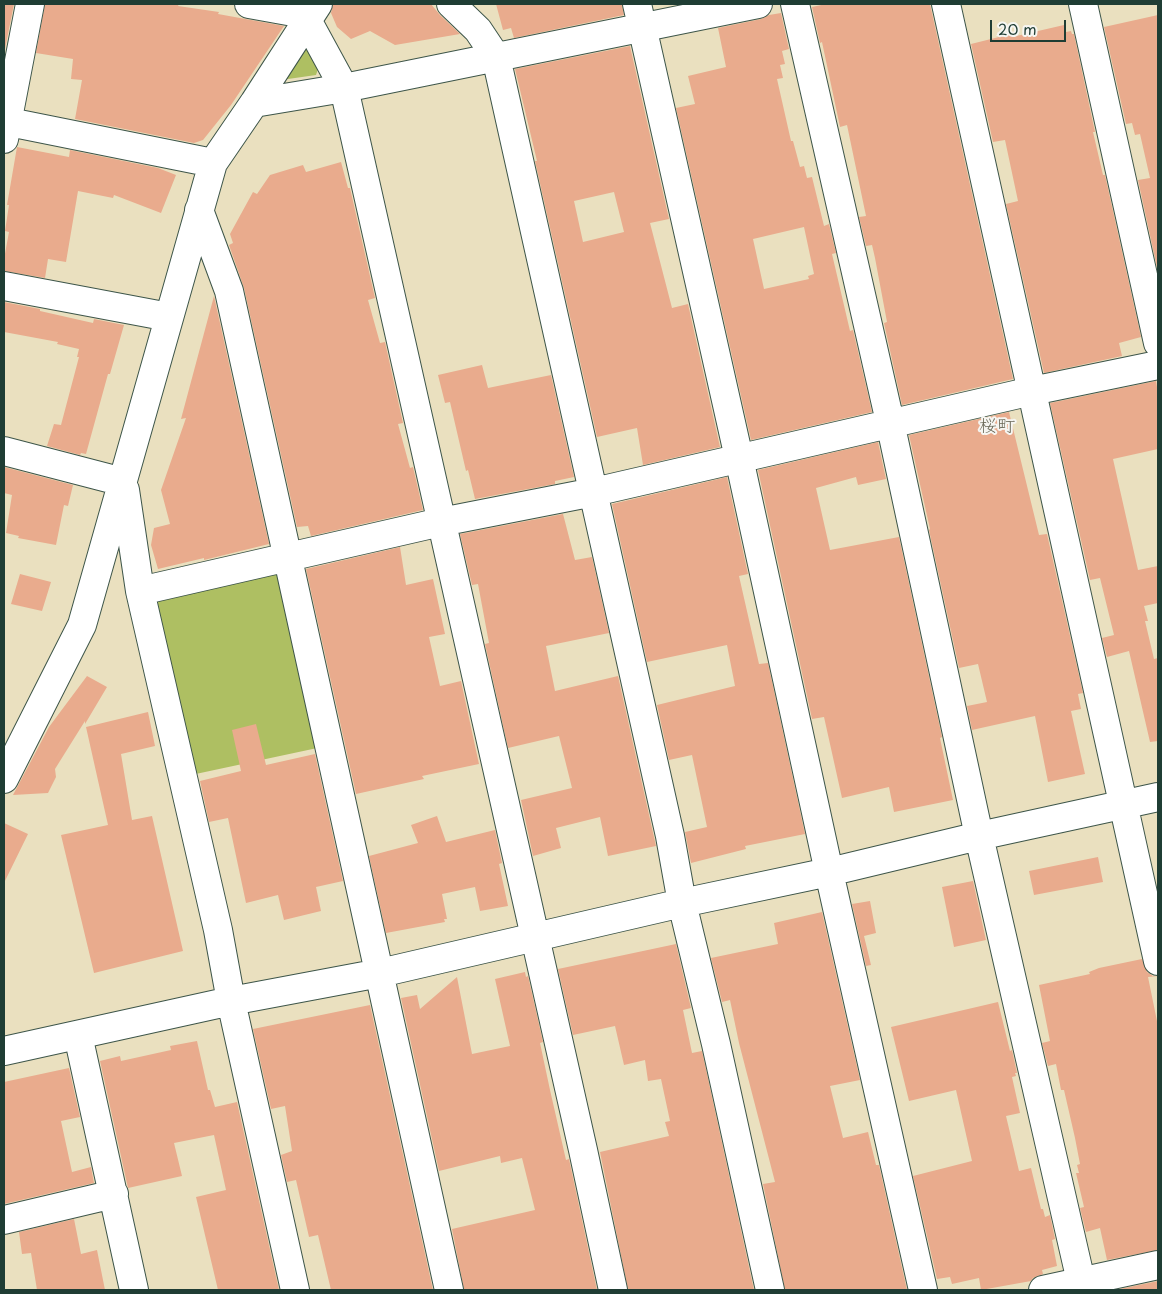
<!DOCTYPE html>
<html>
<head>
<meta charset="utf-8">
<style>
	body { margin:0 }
	#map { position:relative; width:1162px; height:1294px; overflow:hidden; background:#eae0bf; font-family:"Playpen Sans",sans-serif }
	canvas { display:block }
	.frame { position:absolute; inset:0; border:5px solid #1f3d34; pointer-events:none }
	.scale { position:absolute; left:990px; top:20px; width:76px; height:22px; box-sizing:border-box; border:2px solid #1f3d34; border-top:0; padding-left:6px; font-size:15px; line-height:18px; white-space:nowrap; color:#1f3d34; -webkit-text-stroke:4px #f6f6f2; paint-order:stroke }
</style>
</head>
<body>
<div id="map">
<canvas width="1162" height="1294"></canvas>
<div class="frame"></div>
<div class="scale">20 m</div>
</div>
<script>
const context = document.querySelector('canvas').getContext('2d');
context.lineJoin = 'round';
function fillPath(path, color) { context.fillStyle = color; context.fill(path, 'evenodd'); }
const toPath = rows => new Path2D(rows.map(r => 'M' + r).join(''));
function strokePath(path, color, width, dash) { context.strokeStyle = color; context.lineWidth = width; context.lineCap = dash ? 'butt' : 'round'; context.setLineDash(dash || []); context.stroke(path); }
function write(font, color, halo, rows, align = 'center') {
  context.font = font + ' "Playpen Sans","Klee One",sans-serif'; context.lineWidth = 4; context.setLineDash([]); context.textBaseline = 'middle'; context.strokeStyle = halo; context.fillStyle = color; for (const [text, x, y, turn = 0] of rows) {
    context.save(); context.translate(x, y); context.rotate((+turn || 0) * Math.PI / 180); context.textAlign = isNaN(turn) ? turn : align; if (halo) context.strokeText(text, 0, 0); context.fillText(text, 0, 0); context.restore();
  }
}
const green = toPath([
	[305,44,319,66,316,75,281,80],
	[282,569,322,747,191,775,153,599]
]);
const building = toPath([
	[4,4,14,4,5,49,4,49],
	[45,4,179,4,178,6,219,12,218,14,284,26,231,105,203,140,194,143,75,119,82,80,71,79,73,59,36,53],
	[333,4,431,4,440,15,460,34,395,45,370,31,351,39,337,27,331,13],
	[496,4,622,4,624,15,514,38,511,28,503,30],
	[826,4,930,4,1013,379,902,405,884,323,887,322,875,258,872,245,866,246,859,217,866,216,847,125,840,127,822,42,820,43,812,7],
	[781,13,789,49,782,51,785,64,780,65,783,78,777,79,791,141,793,141,800,167,804,166,807,178,812,177,824,226,829,224,836,253,832,254,850,331,853,330,872,412,751,440,676,108,695,104,688,76,726,67,718,28,761,19,769,15],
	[804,227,814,274,808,276,809,279,764,289,753,239],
	[1158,15,1158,272,1138,180,1150,178,1140,134,1135,135,1132,123,1126,124,1104,27],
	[1064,25,1066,32,1071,31,1072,34,1074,34,1095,132,1093,132,1103,175,1105,175,1141,337,1119,343,1122,356,1044,373,1006,204,1018,201,1005,140,993,142,971,44,1011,34,1012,37],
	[630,46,669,219,650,223,672,308,688,304,720,447,643,465,637,428,597,437,535,161,537,161,515,69],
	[614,192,624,232,583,242,574,201],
	[17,147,69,157,70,150,158,168,176,175,161,213,114,195,113,198,78,191,66,262,48,259,45,278,4,271,4,259,9,232,5,231,9,205,7,205],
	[341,162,348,188,350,188,375,298,368,300,380,343,385,342,403,423,398,424,410,468,413,467,423,510,311,536,308,526,297,527,244,288,229,245,233,243,230,234,253,192,257,194,270,175,303,165,306,172],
	[214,296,269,544,204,560,204,558,158,569,151,545,154,528,170,524,161,490,186,418,181,419],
	[4,302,40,309,40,311,93,323,94,319,124,325,110,374,108,374,86,454,81,453,80,455,47,446,54,424,61,425,79,357,77,357,79,349,57,344,58,342,4,332],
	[482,365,488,388,551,375,574,477,555,481,555,484,475,499,468,470,466,471,450,402,445,403,438,375],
	[1156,381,1158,393,1158,449,1113,459,1138,570,1158,566,1158,603,1144,606,1148,621,1145,621,1154,659,1158,658,1158,741,1150,742,1129,651,1107,657,1102,638,1114,635,1100,578,1090,580,1050,403],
	[1009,412,1039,535,1047,534,1083,693,1078,694,1081,709,1071,711,1085,774,1048,782,1035,716,972,730,967,706,987,702,978,664,959,668,929,530,930,529,909,435],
	[878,442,886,479,858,485,856,477,816,488,830,550,899,537,942,737,940,738,953,800,894,812,889,787,842,798,824,717,812,719,758,470],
	[4,467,73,485,68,506,64,505,56,545,18,538,19,536,6,533,12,495,4,493],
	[727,477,748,574,739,576,759,664,768,663,805,834,745,846,746,849,691,863,685,832,707,827,692,755,669,760,657,705,735,686,727,645,647,662,612,504],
	[563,514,575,560,592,557,609,633,546,646,555,691,618,676,656,846,608,856,600,817,556,828,561,848,533,856,521,800,572,788,559,736,508,748,485,644,489,643,478,584,472,585,460,534],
	[400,547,406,585,433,579,445,634,429,637,440,686,461,681,479,764,422,776,424,779,356,794,306,569],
	[20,574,51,582,42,611,11,604],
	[87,676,107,687,85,724,85,721,55,769,56,777,48,793,13,795,49,727],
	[148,712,155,746,121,754,132,820,152,816,183,951,94,973,61,835,108,825,86,727],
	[256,724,266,765,315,754,343,881,316,887,321,911,284,920,278,895,246,903,228,818,209,822,200,781,241,771,232,730],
	[437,816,446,842,495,830,502,863,499,864,508,906,480,911,475,887,442,894,447,919,444,919,445,922,386,933,369,856,418,843,411,825],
	[4,823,28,834,4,883],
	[1098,857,1103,882,1034,895,1029,871],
	[973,881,986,940,954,947,942,887],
	[870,901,876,933,864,936,871,965,866,966,852,904],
	[822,912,860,1080,830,1086,843,1138,868,1132,876,1165,879,1165,907,1290,785,1290,763,1184,775,1182,739,1043,730,1000,722,1002,711,958,778,944,774,923],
	[676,944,691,1008,683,1010,692,1053,702,1051,754,1290,628,1290,600,1152,669,1136,665,1122,670,1121,661,1079,648,1081,645,1060,624,1065,615,1026,573,1035,558,969],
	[1142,959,1147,972,1153,976,1158,976,1148,977,1158,1026,1158,1250,1107,1260,1100,1228,1086,1232,1080,1208,1084,1207,1076,1173,1079,1173,1077,1165,1080,1164,1075,1138,1064,1090,1061,1090,1056,1064,1048,1066,1042,1043,1050,1041,1039,985,1090,974,1089,972,1099,968],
	[525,972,526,977,528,976,543,1042,540,1043,550,1090,566,1160,569,1159,597,1290,464,1290,452,1229,535,1210,522,1158,501,1163,500,1156,439,1171,401,998,417,995,420,1009,457,977,472,1054,510,1046,495,979],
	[998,1002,1010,1051,1012,1050,1017,1073,1015,1073,1016,1076,1012,1077,1020,1113,1006,1116,1019,1171,1031,1168,1041,1209,1043,1209,1045,1217,1050,1215,1055,1239,1052,1240,1057,1266,1042,1270,1043,1274,1033,1278,1031,1281,981,1290,979,1278,952,1284,950,1277,937,1279,913,1176,972,1161,956,1090,909,1101,891,1027],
	[370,1005,433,1290,331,1290,318,1235,309,1237,296,1180,287,1182,281,1155,292,1151,285,1106,271,1109,253,1029],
	[197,1041,208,1090,210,1090,215,1107,237,1102,279,1290,218,1290,196,1197,226,1190,214,1135,174,1143,182,1176,128,1188,100,1061,120,1056,121,1061,171,1050,170,1046],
	[69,1068,80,1117,61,1121,72,1172,91,1167,94,1183,4,1204,4,1082],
	[74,1219,81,1254,97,1250,105,1290,37,1290,31,1253,22,1254,19,1232],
	[1158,1281,1158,1290,1115,1290]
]);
const minor = toPath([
	[249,4,310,15],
	[451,4,478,30,496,57,670,836,682,903,716,1044,770,1290],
	[637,4,739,458,829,872,923,1290],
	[795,4,890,422,979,836,1083,1290],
	[946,4,1158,961],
	[1083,4,1158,343],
	[307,20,344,88,583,1150,613,1290],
	[254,103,344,88,758,4],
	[4,121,213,163],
	[4,139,30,4],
	[199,210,229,291,449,1290],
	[4,286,169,317],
	[4,451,123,482],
	[125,490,140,591,218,930,231,1001,295,1290],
	[140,591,441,522,594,492,1032,391,1158,365],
	[4,779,82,625,213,163,254,103,318,4],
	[78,1035,134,1290],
	[4,1051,231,1001,380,973,682,903,829,872,979,836,1158,797],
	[4,1220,114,1194],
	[1043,1290,1158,1265]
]);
const quarterNames = [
	["桜町",997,427]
];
fillPath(green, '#aebf62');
fillPath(building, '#e9ab8d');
strokePath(minor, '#3d5549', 30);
strokePath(minor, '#fff', 28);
write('18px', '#666453', '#f6f6f2', quarterNames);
</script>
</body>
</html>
